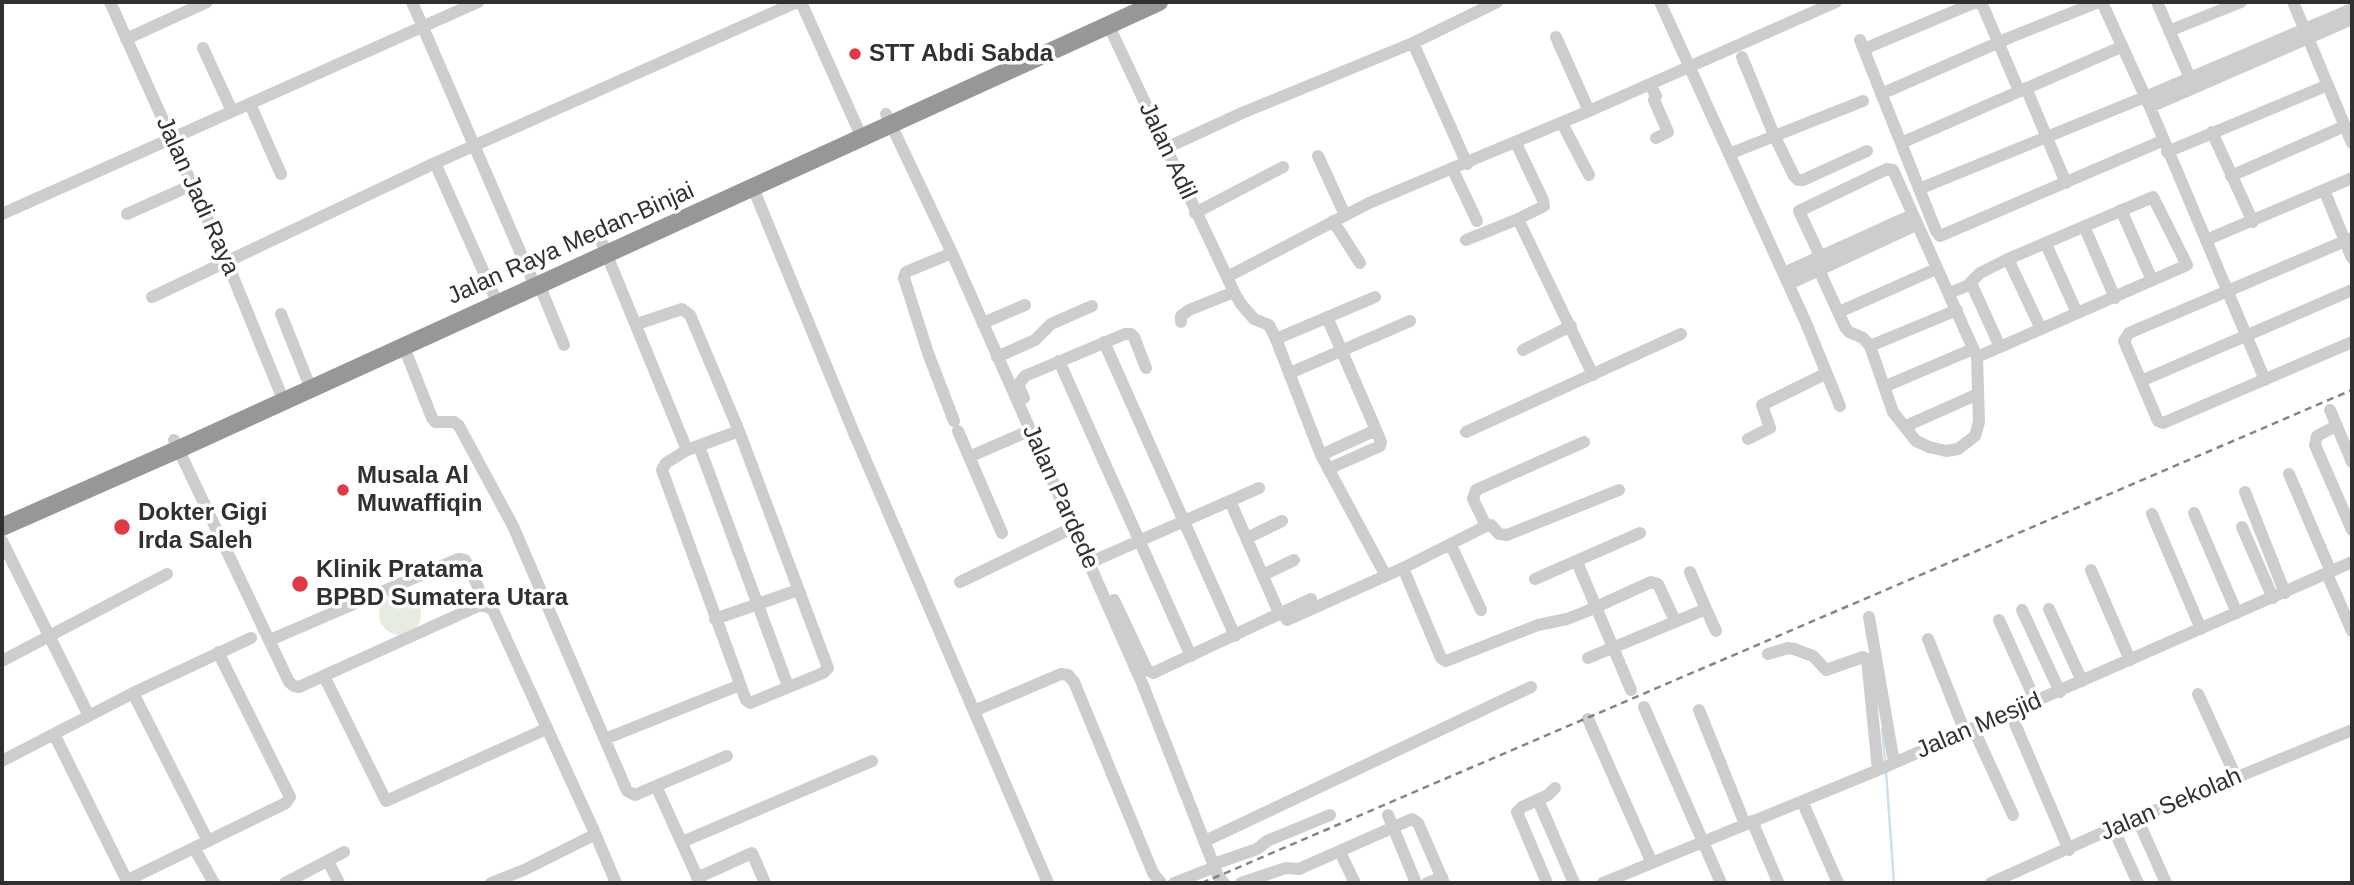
<!DOCTYPE html>
<html>
<head>
<meta charset="utf-8">
<style>
	body { margin:0 }
	#map { position:relative; width:2354px; height:885px; overflow:hidden; background:#fff; font-family:Arial,sans-serif }
	canvas { display:block }
	.frame { position:absolute; inset:0; border:4px solid #303030; pointer-events:none }
</style>
</head>
<body>
<div id="map">
<canvas width="2354" height="885"></canvas>
<div class="frame"></div>
</div>
<script>
const context = document.querySelector('canvas').getContext('2d');
context.lineJoin = 'round';
function fillPath(path, color) { context.fillStyle = color; context.fill(path, 'evenodd'); }
const toPath = rows => new Path2D(rows.map(r => 'M' + r).join(''));
function strokePath(path, color, width, dash) { context.strokeStyle = color; context.lineWidth = width; context.lineCap = dash ? 'butt' : 'round'; context.setLineDash(dash || []); context.stroke(path); }
function write(font, color, halo, rows, align = 'center') {
  context.font = font + ' Arial,sans-serif'; context.lineWidth = 7; context.setLineDash([]); context.textBaseline = 'middle'; context.strokeStyle = halo; context.fillStyle = color; for (const [text, x, y, turn = 0] of rows) {
    context.save(); context.translate(x, y); context.rotate((+turn || 0) * Math.PI / 180); context.textAlign = isNaN(turn) ? turn : align; if (halo) context.strokeText(text, 0, 0); context.fillText(text, 0, 0); context.restore();
  }
}
const green = toPath([
	'379 614a21 21 0 1 1 42 0a21 21 0 1 1-42 0Z'
]);
const stream = toPath([
	[1882,729,1885,761],
	[1886,771,1894,883]
]);
const minor = toPath([
	[110,2,227,262,280,392],
	[412,2,535,286],
	[801,2,862,138],
	[1660,2,1806,323,1840,406],
	[1981,2,2019,91],
	[2102,2,2150,107,2265,380],
	[2157,2,2193,85],
	[2293,2,2352,143],
	[1108,24,1234,292,1241,304,1254,319,1269,325,1276,339,1321,455,1386,576],
	[2169,31,2241,2],
	[1556,37,1589,111],
	[126,39,207,2],
	[1860,40,1936,231,1940,236,2162,141],
	[1413,43,1467,164],
	[203,48,232,111],
	[1864,49,1976,2],
	[1742,57,1774,135,1794,176,1798,180,1803,180,1867,151],
	[1650,84,1656,96,1654,100,1668,132,1656,138],
	[2026,88,2066,183],
	[1881,94,2011,37,2099,2],
	[250,104,281,174],
	[2150,107,2352,19],
	[886,114,952,253,1142,683,1218,876,1224,883],
	[1562,123,1589,175],
	[2212,132,2253,222],
	[1516,143,1543,200,1544,206,1518,219,1593,375],
	[1901,143,2121,47],
	[1166,148,1242,113,1413,43,1497,2],
	[2167,152,2328,85],
	[1729,154,1863,101],
	[1318,156,1345,215],
	[435,163,493,293],
	[1453,170,1477,221],
	[2231,176,2345,126],
	[753,188,854,433,1048,883],
	[1919,189,2145,97,2352,9],
	[2324,190,2352,258],
	[2121,210,2152,280],
	[1195,213,1283,167],
	[2,214,478,2],
	[127,214,192,185],
	[1333,221,1360,263],
	[2084,226,2115,298],
	[2352,238,2129,333,2124,341,2158,421,2163,423,2352,342],
	[1466,240,1518,219],
	[2206,240,2352,178],
	[602,243,687,450],
	[2046,244,2077,313],
	[952,253,906,272,904,278,928,353,954,421],
	[1820,256,1799,211,1887,169,1893,170,1977,357,1979,422,1975,436,1958,449,1946,451,1929,447,1916,441,1893,412,1870,346],
	[1814,259,1845,327,1849,332,1863,338,1870,346,1957,310],
	[2008,259,2041,329],
	[1784,273,1912,215],
	[1227,277,1369,203,1589,111,1836,2],
	[1971,283,2000,347],
	[539,284,564,345],
	[1789,284,1916,225],
	[1949,293,1967,286,1980,273,2008,259,2153,197,2187,265,1977,357],
	[152,297,435,163,797,2],
	[1839,312,1936,269],
	[281,314,307,379],
	[1181,322,1181,316,1189,310,1234,292],
	[983,323,1025,305],
	[637,324,682,309,690,315,739,431,828,668,823,673,750,703,746,700,662,470,666,463,687,450,739,431],
	[1276,339,1375,297],
	[1104,342,1235,636],
	[404,347,432,418,435,422,454,422,459,426,513,526,627,791,635,795,656,786,700,883],
	[1523,350,1571,326],
	[997,357,1035,340,1051,324,1092,306],
	[1059,361,1191,656],
	[1290,373,1410,321],
	[2141,381,2352,290],
	[1886,386,1973,349],
	[1024,398,1018,385,1025,376,1125,334,1131,334,1134,337,1146,368],
	[2330,410,2352,462],
	[1906,426,1978,394],
	[2336,426,2317,436,2315,445,2352,530],
	[958,431,1002,533],
	[1466,432,1681,334],
	[1748,439,1770,428,1762,405,1825,374],
	[174,440,289,682,294,686,299,687,478,606,486,606,493,610,594,831,616,883],
	[699,446,788,686],
	[1321,455,1376,430,1327,317],
	[969,457,1031,430],
	[1328,469,1380,446,1381,442,1376,430],
	[2289,474,2331,572],
	[2245,492,2285,593],
	[1230,501,1280,615],
	[2194,513,2237,613],
	[2152,514,2201,629],
	[1486,526,1491,525,1499,534,1507,535,1619,490],
	[2242,527,2273,598],
	[1247,538,1282,521],
	[2,541,89,716],
	[1451,545,1481,610],
	[1577,562,1631,690],
	[1089,563,1259,488],
	[1403,568,1441,658,1446,661,1538,625,1567,619,1585,612,1651,582,1658,584,1675,621],
	[2091,570,2130,660],
	[2327,574,2352,631],
	[1263,575,1294,560],
	[1535,579,1640,533],
	[960,582,1072,528],
	[1114,600,1147,670,1153,673,1311,599],
	[1706,609,1716,631],
	[2049,609,2082,681],
	[2022,610,2060,692],
	[1869,617,1894,763],
	[715,619,798,590],
	[1287,620,1403,568,1486,526,1473,499,1476,490,1584,442],
	[1999,620,2036,702],
	[1928,639,1965,732],
	[270,640,458,559,465,560,471,571,486,606],
	[1768,654,1788,648,1794,649,1813,656,1826,670,1863,657,1867,659,1878,770],
	[1588,658,1706,609,1690,572],
	[2,661,167,574],
	[324,676,386,801,546,729],
	[133,693,208,841],
	[2198,694,2236,777],
	[1644,707,1721,883],
	[1699,710,1745,824],
	[974,711,1061,674,1068,675,1074,682,1153,873,1161,883],
	[2010,712,2069,850],
	[1588,719,1652,863],
	[1973,728,2013,815],
	[54,734,128,883],
	[605,739,740,685],
	[2,761,133,693,251,638],
	[656,786,727,756],
	[1538,800,1574,883],
	[1802,801,1838,883],
	[1388,815,1416,883],
	[2137,818,2166,883],
	[1752,821,1778,882],
	[2113,828,2138,883],
	[1205,841,1531,687],
	[682,842,872,761],
	[194,848,214,883],
	[1340,852,1355,883],
	[328,861,339,883],
	[1214,864,1257,849,1267,841,1330,815],
	[697,878,752,853,765,883],
	[126,881,286,803,290,797,218,652],
	[285,883,344,852],
	[491,883,524,870,594,835],
	[1174,883,1215,867],
	[1241,883,1286,868,1299,869,1412,819,1418,823,1444,883],
	[1427,883,1442,877],
	[1547,883,1517,812,1522,807,1548,795,1555,788],
	[1603,883,1878,770,2352,562],
	[1991,883,2113,828,2352,730]
]);
const highway = toPath([
	[2,527,179,449,1159,2]
]);
const rail = toPath([
	[1202,883,2352,390]
]);
const markers = [
	[855,54,7,"#df3b45"],
	[343,490,7,"#df3b45"],
	[122,527,9,"#df3b45"],
	[300,584,9,"#df3b45"]
];
const poiNames = [
	["STT Abdi Sabda",869,54],
	["Musala Al",357,476],
	["Muwaffiqin",357,504],
	["Dokter Gigi",138,513],
	["Irda Saleh",138,541],
	["Klinik Pratama",316,570],
	["BPBD Sumatera Utara",316,598]
];
const streetNames = [
	["Jalan Adil",1167,151,65],
	["Jalan Jadi Raya",197,196,66],
	["Jalan Raya Medan-Binjai",571,244,-24],
	["Jalan Pardede",1060,497,66],
	["Jalan Mesjid",1979,726,-23],
	["Jalan Sekolah",2171,805,-23]
];
fillPath(green, '#e6ecdf');
strokePath(stream, '#ccdfeb', 2.5);
strokePath(minor, '#cdcdcd', 12);
strokePath(highway, '#979797', 18);
strokePath(rail, '#858585', 2.5, [7, 5]);
for (const [x, y, r, color] of markers) { const dot = new Path2D(); dot.arc(x, y, r, 0, 2 * Math.PI); context.fillStyle = color; context.fill(dot); strokePath(dot, '#fff', 2.5); }
write('bold 24px', '#303030', '#fff', poiNames, 'left');
write('24px', '#303030', '#fff', streetNames);
</script>
</body>
</html>
